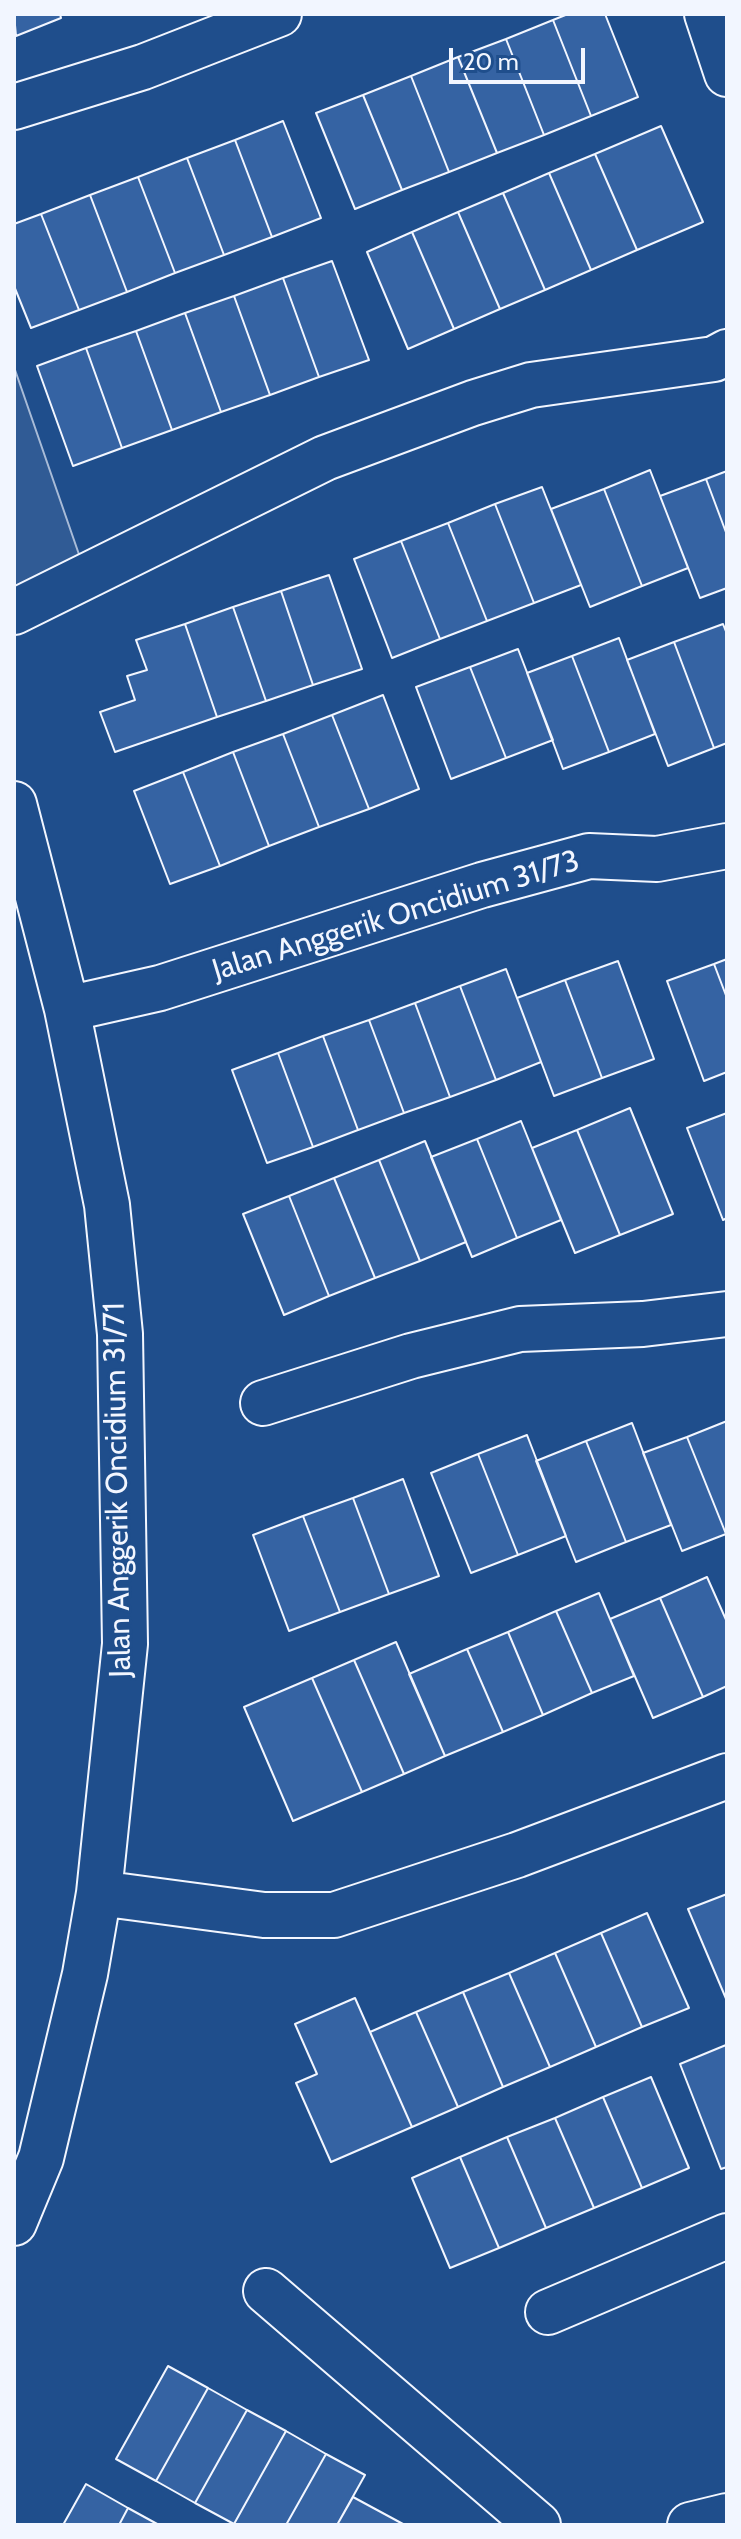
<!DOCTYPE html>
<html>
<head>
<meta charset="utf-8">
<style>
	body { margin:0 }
	#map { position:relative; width:741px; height:2539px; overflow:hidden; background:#1f4e8c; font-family:Cabin,sans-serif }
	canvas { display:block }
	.frame { position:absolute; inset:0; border:16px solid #f2f6ff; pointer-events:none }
	.scale { position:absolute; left:449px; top:48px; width:136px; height:36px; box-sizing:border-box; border:4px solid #f2f6ff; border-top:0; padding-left:10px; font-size:24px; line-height:28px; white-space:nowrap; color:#f2f6ff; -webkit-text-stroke:6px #1f4e8c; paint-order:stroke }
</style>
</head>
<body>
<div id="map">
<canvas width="741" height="2539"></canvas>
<div class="frame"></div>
<div class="scale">20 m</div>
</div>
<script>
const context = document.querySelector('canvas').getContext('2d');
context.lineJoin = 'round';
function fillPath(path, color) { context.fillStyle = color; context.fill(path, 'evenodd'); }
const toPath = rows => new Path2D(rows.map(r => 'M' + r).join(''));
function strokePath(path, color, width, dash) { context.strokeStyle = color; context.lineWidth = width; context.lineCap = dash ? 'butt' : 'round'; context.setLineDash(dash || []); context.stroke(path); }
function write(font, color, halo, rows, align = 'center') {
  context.font = font + ' Cabin,sans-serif'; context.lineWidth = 6; context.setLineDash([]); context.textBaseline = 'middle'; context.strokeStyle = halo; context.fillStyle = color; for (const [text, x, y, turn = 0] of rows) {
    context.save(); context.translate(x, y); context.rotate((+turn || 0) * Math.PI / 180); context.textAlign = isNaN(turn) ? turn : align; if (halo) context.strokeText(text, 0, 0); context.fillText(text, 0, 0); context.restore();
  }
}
const green = toPath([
	[14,367,83,566,14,593,14,367]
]);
const building = toPath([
	[14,14,60,14,61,18,16,36,14,14],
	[568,14,605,14,638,97,591,116,553,20,568,14],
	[553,20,591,116,544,135,506,39,553,20],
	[506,39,544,135,497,153,458,57,506,39],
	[458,57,497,153,449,172,411,76,458,57],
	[411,76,449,172,402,190,363,95,411,76],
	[363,95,402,190,355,209,316,113,363,95],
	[283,121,321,218,272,237,235,140,283,121],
	[661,126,703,222,637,250,595,154,661,126],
	[235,140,272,237,224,255,187,158,235,140],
	[595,154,637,250,591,270,549,173,595,154],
	[187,158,224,255,175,273,138,177,187,158],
	[549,173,591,270,545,290,503,193,549,173],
	[138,177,175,273,127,292,90,195,138,177],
	[503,193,545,290,500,309,458,212,503,193],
	[90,195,127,292,79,310,41,214,90,195],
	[458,212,500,309,454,329,412,232,458,212],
	[41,214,79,310,31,328,14,286,14,224,41,214],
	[412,232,454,329,408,349,367,252,412,232],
	[332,261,369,360,319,377,283,278,332,261],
	[283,278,319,377,270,395,234,296,283,278],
	[234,296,270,395,221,412,185,313,234,296],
	[185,313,221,412,172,430,136,331,185,313],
	[136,331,172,430,122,448,86,348,136,331],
	[86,348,122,448,73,466,37,366,86,348],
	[650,470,688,568,642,586,604,489,650,470],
	[727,471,727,535,706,479,727,471],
	[706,479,727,535,727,588,700,598,660,496,706,479],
	[542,487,581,585,534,603,495,504,542,487],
	[604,489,642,586,590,607,551,509,604,489],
	[495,504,534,603,487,621,448,523,495,504],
	[448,523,487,621,440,639,401,541,448,523],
	[401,541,440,639,392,658,354,559,401,541],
	[329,575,362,669,313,685,281,591,329,575],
	[281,591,313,685,266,701,233,607,281,591],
	[233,607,266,701,217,717,185,624,233,607],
	[185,624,217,717,115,752,100,712,135,700,127,676,147,670,136,640,185,624],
	[723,624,727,634,727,743,714,748,674,642,723,624],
	[619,638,655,734,609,752,572,656,619,638],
	[674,642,714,748,668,766,627,660,674,642],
	[518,649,553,740,506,758,470,667,518,649],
	[572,656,609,752,563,769,527,673,572,656],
	[470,667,506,758,451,779,416,687,470,667],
	[383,695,419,789,369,809,332,715,383,695],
	[332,715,369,809,319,827,283,734,332,715],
	[283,734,319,827,269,846,233,752,283,734],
	[233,752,269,846,220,866,183,772,233,752],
	[183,772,220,866,170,884,134,791,183,772],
	[727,959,727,998,714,964,727,959],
	[618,961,654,1059,602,1078,565,980,618,961],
	[714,964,727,998,727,1072,704,1081,667,981,714,964],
	[506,969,541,1062,496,1080,460,986,506,969],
	[565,980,602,1078,554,1096,517,998,565,980],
	[460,986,496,1080,450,1097,415,1003,460,986],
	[415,1003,450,1097,404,1113,369,1020,415,1003],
	[369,1020,404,1113,358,1130,323,1036,369,1020],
	[323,1036,358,1130,313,1147,278,1053,323,1036],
	[278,1053,313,1147,267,1163,232,1070,278,1053],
	[630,1108,673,1214,620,1235,577,1130,630,1108],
	[727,1113,727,1218,723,1220,687,1128,727,1113],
	[521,1121,561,1220,517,1238,477,1139,521,1121],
	[577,1130,620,1235,575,1253,532,1148,577,1130],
	[477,1139,517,1238,472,1257,431,1157,477,1139],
	[425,1141,466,1242,420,1261,379,1160,425,1141],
	[379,1160,420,1261,375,1278,334,1178,379,1160],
	[334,1178,375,1278,329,1296,289,1196,334,1178],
	[289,1196,329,1296,284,1315,243,1214,289,1196],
	[727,1421,727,1534,726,1534,687,1437,727,1421],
	[632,1423,671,1525,626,1542,586,1441,632,1423],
	[527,1435,566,1536,518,1555,478,1454,527,1435],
	[687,1437,726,1534,682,1551,643,1453,687,1437],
	[586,1441,626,1542,576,1562,536,1461,586,1441],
	[478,1454,518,1555,471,1573,431,1473,478,1454],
	[403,1479,439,1576,389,1594,353,1498,403,1479],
	[353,1498,389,1594,340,1612,303,1516,353,1498],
	[303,1516,340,1612,289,1631,253,1535,303,1516],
	[707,1577,727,1622,727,1686,703,1697,660,1598,707,1577],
	[599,1593,634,1676,592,1693,556,1611,599,1593],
	[660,1598,703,1697,653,1718,610,1619,660,1598],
	[556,1611,592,1693,543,1715,508,1632,556,1611],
	[508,1632,543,1715,503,1732,467,1649,508,1632],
	[396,1642,445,1756,404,1774,354,1660,396,1642],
	[467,1649,503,1732,445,1756,409,1674,467,1649],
	[354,1660,404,1774,362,1792,312,1678,354,1660],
	[312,1678,362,1792,293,1821,244,1707,312,1678],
	[727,1894,727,2001,688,1909,727,1894],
	[647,1913,689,2008,642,2027,601,1933,647,1913],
	[601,1933,642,2027,596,2047,555,1953,601,1933],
	[555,1953,596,2047,550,2067,509,1973,555,1953],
	[509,1973,550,2067,503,2087,463,1992,509,1973],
	[463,1992,503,2087,458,2107,416,2012,463,1992],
	[355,1998,412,2127,331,2162,296,2083,317,2074,295,2024,355,1998],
	[416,2012,458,2107,412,2127,370,2032,416,2012],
	[726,2045,727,2167,721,2169,680,2064,726,2045],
	[651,2077,689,2168,642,2188,603,2097,651,2077],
	[603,2097,642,2188,594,2208,555,2118,603,2097],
	[555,2118,594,2208,546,2228,507,2137,555,2118],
	[507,2137,546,2228,499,2248,460,2157,507,2137],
	[460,2157,499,2248,450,2268,412,2178,460,2157],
	[168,2366,208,2388,156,2481,116,2459,168,2366],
	[208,2388,247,2410,195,2503,156,2481,208,2388],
	[247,2410,286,2431,234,2524,195,2503,247,2410],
	[286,2431,326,2454,286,2525,234,2524,286,2431],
	[326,2454,365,2475,337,2525,286,2525,326,2454],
	[86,2484,128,2508,119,2525,63,2525,86,2484],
	[353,2497,403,2524,403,2525,337,2525,353,2497],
	[128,2508,159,2525,119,2525,128,2508]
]);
const minor = toPath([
	[707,14,727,74],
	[14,107,143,67,279,14],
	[14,612,325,458,473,403,531,385,714,359,727,352],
	[14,804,67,1009,107,1205,120,1334,125,1644,99,1893,85,1974,41,2158,14,2223],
	[67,1009,160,988,482,885,589,856,657,859,727,846],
	[263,1403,411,1356,520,1329,643,1324,727,1314],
	[99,1893,264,1915,334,1915,517,1855,727,1776],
	[266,2291,538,2525],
	[548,2312,727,2236],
	[690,2525,727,2516]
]);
const streetNames = [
	["Jalan Anggerik Oncidium 31/73",396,916,-17],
	["Jalan Anggerik Oncidium 31/71",118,1490,-91]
];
fillPath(green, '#305b95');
strokePath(green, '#a8bbd7', 2);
fillPath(building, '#3563a3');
strokePath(building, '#f2f6ff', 2);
strokePath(minor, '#f2f6ff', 48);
strokePath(minor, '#1f4e8c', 44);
write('30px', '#f2f6ff', '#1f4e8c', streetNames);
</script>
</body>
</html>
